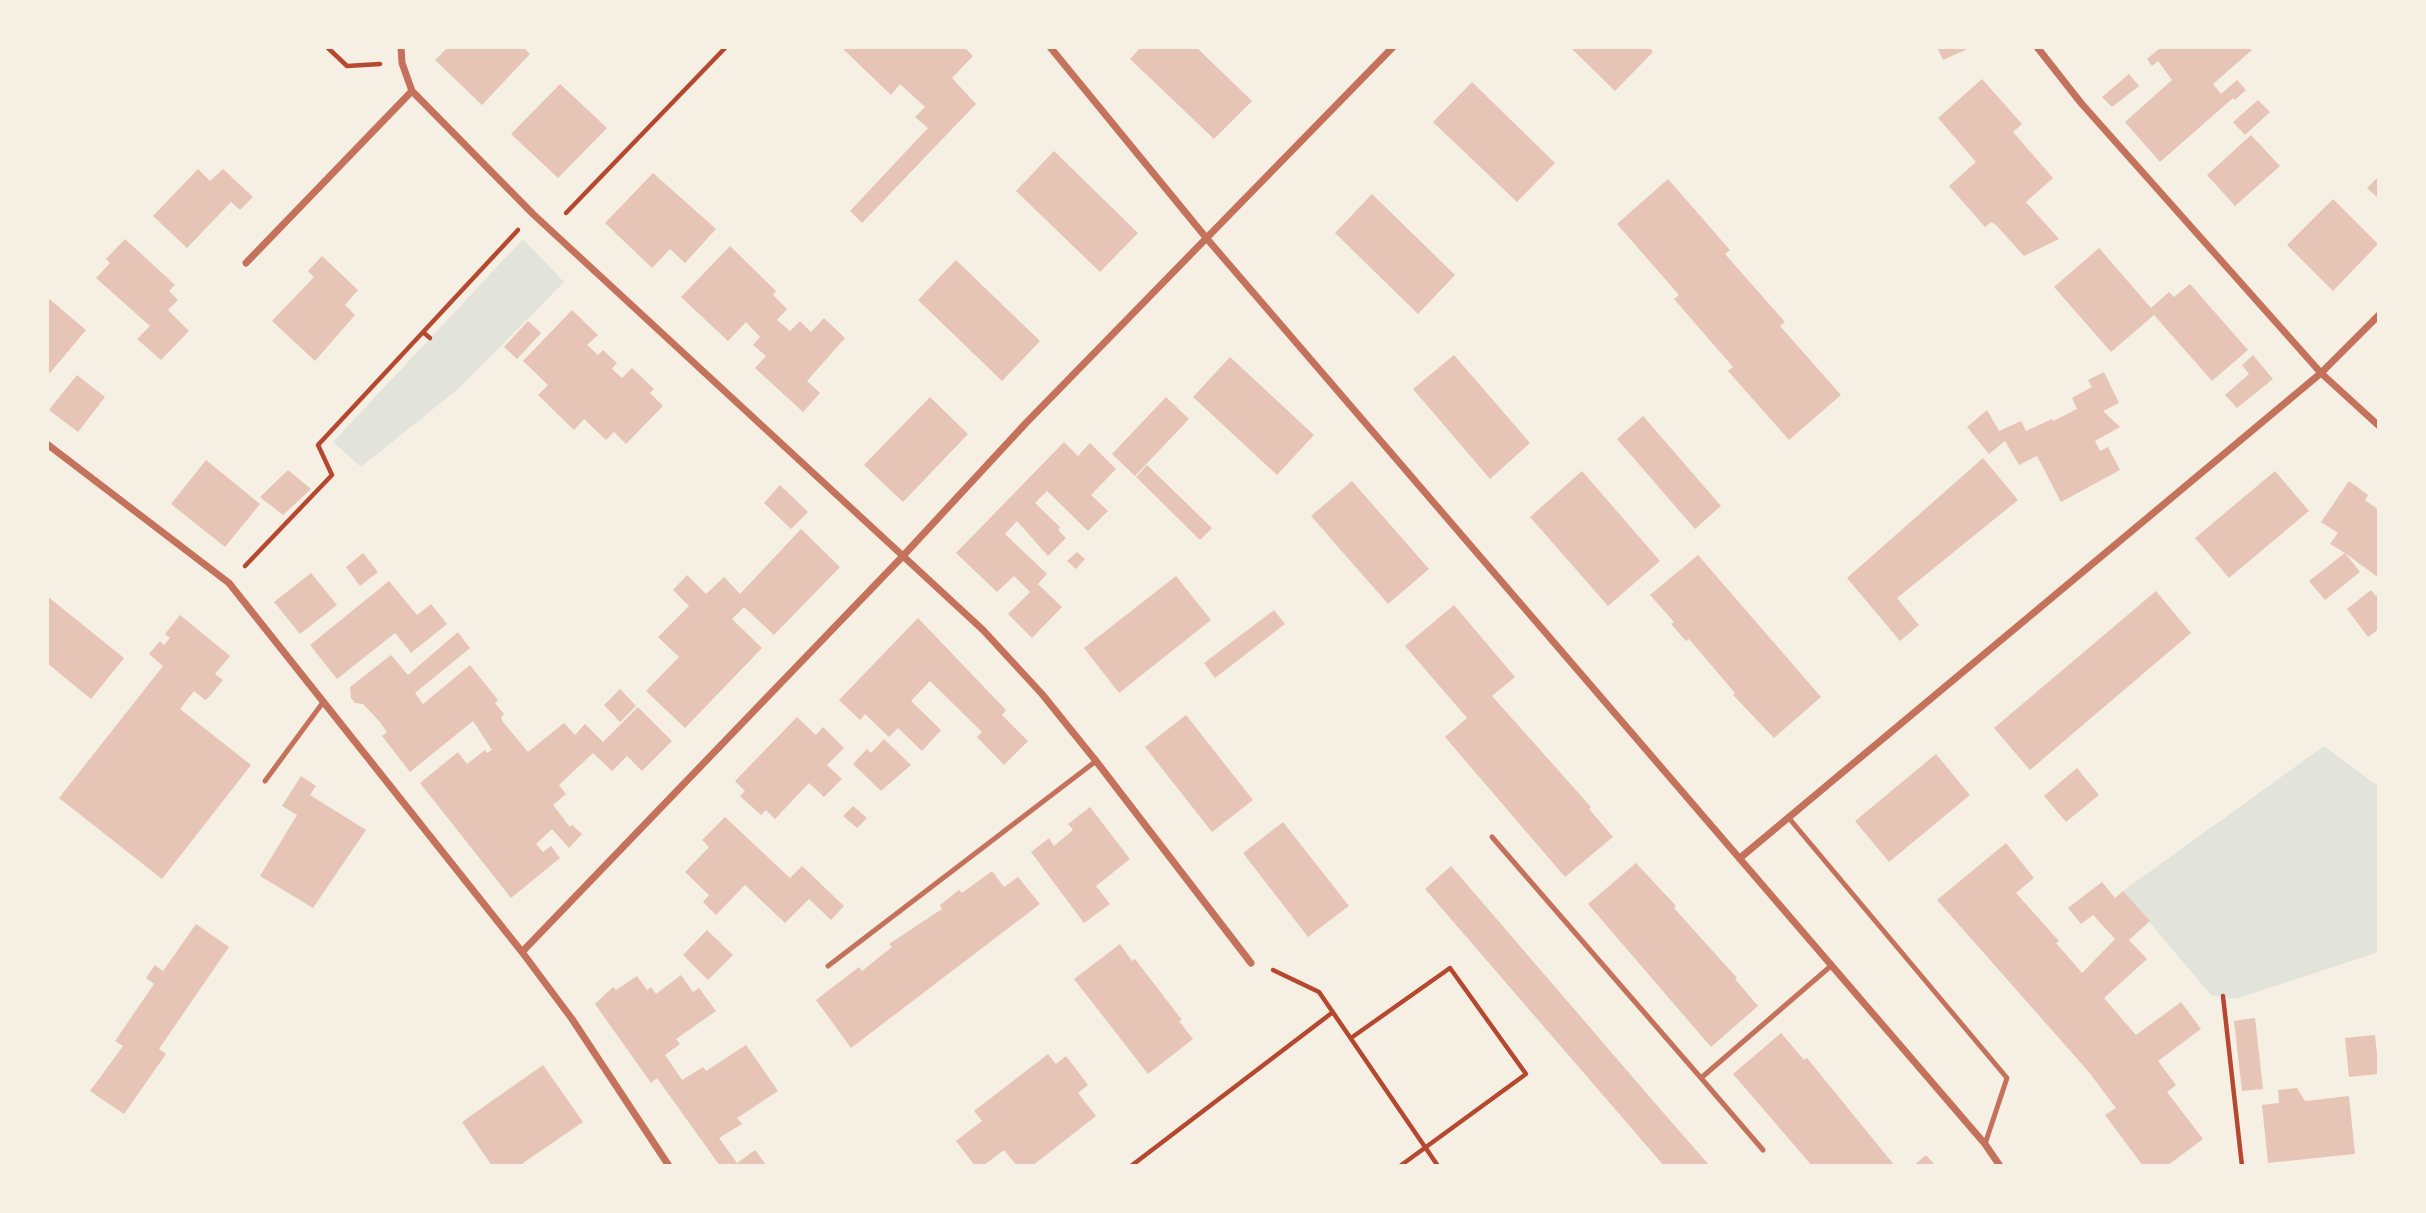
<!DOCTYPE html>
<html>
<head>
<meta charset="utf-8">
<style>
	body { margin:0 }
	#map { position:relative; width:2426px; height:1213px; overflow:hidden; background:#f6efe4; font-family:"Libre Baskerville",serif }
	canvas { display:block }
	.frame { position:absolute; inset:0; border:49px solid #f6efe4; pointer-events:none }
</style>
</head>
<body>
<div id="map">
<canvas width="2426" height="1213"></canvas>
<div class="frame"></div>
</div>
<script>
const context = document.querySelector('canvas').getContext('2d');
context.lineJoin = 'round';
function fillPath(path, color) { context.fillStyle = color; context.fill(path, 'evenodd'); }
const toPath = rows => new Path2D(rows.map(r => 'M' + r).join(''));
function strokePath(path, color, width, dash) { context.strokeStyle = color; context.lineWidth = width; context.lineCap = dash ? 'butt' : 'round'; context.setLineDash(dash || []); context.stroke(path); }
const green = toPath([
	[523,239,564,282,458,389,361,467,333,442],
	[2324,746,2379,787,2379,952,2235,999,2211,995,2123,891]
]);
const building = toPath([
	[448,47,523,47,530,54,482,105,435,60],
	[841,47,964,47,973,56,952,78,976,104,862,223,850,211,928,128,915,117,925,107,900,84,891,95],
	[1141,47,1196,47,1252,101,1214,139,1130,59],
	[1570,47,1649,47,1653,52,1615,91],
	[1937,47,1972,47,1943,60],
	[2161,47,2249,47,2252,50,2213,84,2221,94,2237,80,2246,90,2235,100,2233,98,2160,162,2125,122,2172,80,2158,61,2152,66,2147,59],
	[2129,74,2139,86,2112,107,2102,97],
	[1982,79,2022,124,2013,132,2053,178,2026,202,2059,239,2024,256,1996,225,1991,222,1985,227,1949,186,1976,162,1938,118],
	[1472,82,1555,163,1517,202,1433,122],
	[560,84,607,128,558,178,511,134],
	[2258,100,2270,112,2245,135,2233,122],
	[2251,135,2280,166,2235,206,2207,175],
	[1054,151,1138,233,1100,272,1016,191],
	[198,169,210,181,223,169,253,197,240,210,231,202,187,248,153,216],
	[653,173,716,229,685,263,670,249,652,268,605,223],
	[2379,176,2379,199,2367,188],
	[1668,179,1730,250,1725,254,1785,322,1780,326,1841,395,1789,440,1728,371,1733,367,1674,299,1679,295,1617,224],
	[1372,194,1455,275,1418,314,1335,233],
	[2333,199,2378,244,2333,291,2287,245],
	[125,239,175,285,169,291,178,300,168,310,189,331,161,360,137,339,150,326,96,278,110,263,106,259],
	[730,246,776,291,773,295,787,309,777,320,790,331,800,321,811,332,824,318,845,338,807,381,820,393,803,412,755,368,766,356,753,345,760,337,746,322,728,341,681,297],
	[2099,248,2151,308,2169,292,2174,297,2190,284,2248,350,2212,381,2154,315,2111,352,2054,287],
	[322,256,358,290,345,305,355,315,315,361,272,321,314,277,308,271],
	[956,260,1040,341,1002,381,918,300],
	[47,297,86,330,50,373,47,371],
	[572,310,598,335,587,345,598,355,603,350,617,363,612,369,622,378,632,368,654,389,650,393,663,406,626,444,614,432,606,440,584,419,574,430,538,395,548,385,523,361],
	[528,321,541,333,517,359,504,347],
	[1454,355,1530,443,1490,479,1413,389],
	[2253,355,2273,379,2237,408,2225,395,2249,374,2242,365],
	[1230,357,1314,435,1277,475,1193,397],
	[2104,372,2119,403,2103,411,2120,427,2095,441,2100,451,2108,447,2120,470,2061,502,2037,456,2019,465,2005,441,1989,454,1967,427,1987,410,1999,431,2021,421,2026,431,2052,419,2053,421,2077,409,2072,398,2092,387,2088,380],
	[77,375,105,397,78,432,49,410],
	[930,397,968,434,903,502,864,465],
	[1166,397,1189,419,1135,476,1112,454],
	[1643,416,1721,506,1695,529,1617,439],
	[1064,442,1078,456,1090,443,1116,469,1091,495,1108,511,1088,531,1047,491,1035,503,1060,527,1058,530,1066,538,1048,556,1017,521,1005,534,1047,574,1038,584,1062,607,1032,638,1008,614,1030,592,1014,576,997,592,956,553],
	[1983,458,2018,500,1897,598,1919,625,1900,641,1847,578],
	[206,460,260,504,225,547,171,504],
	[1147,465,1212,528,1200,540,1136,477],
	[288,470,311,489,283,515,260,497],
	[1582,471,1660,561,1608,606,1530,517],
	[2275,471,2309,511,2229,578,2195,538],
	[1352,481,1429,569,1388,604,1311,516],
	[2349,481,2368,495,2365,500,2379,510,2379,578,2345,553,2360,572,2325,600,2309,581,2345,553,2330,544,2338,533,2321,522],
	[780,485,808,512,791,529,764,503],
	[801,529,840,567,774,635,744,607,732,619,762,648,685,728,646,691,679,657,658,637,689,606,673,590,687,575,706,594,724,577,740,594],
	[1077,552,1085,559,1076,569,1067,561],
	[363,553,378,572,360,586,346,567],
	[1698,555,1821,697,1774,738,1733,695,1735,693,1689,639,1686,641,1671,624,1674,622,1650,595],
	[311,573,337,605,300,634,274,602],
	[1176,576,1211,620,1119,693,1084,648],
	[389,581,417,615,431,604,447,624,411,653,395,633,337,679,310,645],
	[2371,590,2376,596,2379,593,2379,629,2368,637,2347,609],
	[2156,591,2191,633,2030,770,1994,728],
	[47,596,124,658,91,699,47,663],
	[1454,605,1515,677,1492,696,1591,807,1589,809,1613,837,1565,877,1445,737,1467,718,1405,646],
	[1274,610,1285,624,1215,678,1204,663],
	[180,615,230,656,215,674,223,680,209,697,205,700,194,691,180,709,251,765,162,879,59,798,163,666,149,654,160,641,164,645,170,638,165,634],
	[918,618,1006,710,1002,715,1028,741,1004,765,977,737,982,732,930,681,911,701,941,730,922,751,898,728,889,737,865,714,860,720,839,700],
	[458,632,470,648,415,693,423,704,470,665,498,700,495,703,504,714,501,717,503,722,528,752,564,723,575,735,585,724,603,742,638,707,672,741,642,771,627,756,612,771,593,753,559,785,566,794,553,805,570,827,572,825,582,834,569,848,552,829,536,844,543,852,551,846,560,858,511,898,420,783,458,752,467,764,485,750,487,753,492,750,473,721,410,772,382,736,387,732,379,721,363,704,355,703,351,698,350,687,391,655,408,675],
	[620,689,636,706,620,722,604,705],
	[1186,715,1253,800,1212,832,1145,747],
	[797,717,816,735,823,727,844,748,827,765,842,779,824,797,809,783,775,819,766,810,761,815,740,796,745,791,735,781],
	[884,739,911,765,881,791,853,764,867,749,871,753],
	[1936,754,1970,795,1889,862,1855,821],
	[2077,768,2099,795,2066,822,2044,796],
	[301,776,316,786,310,795,366,830,313,908,260,876,297,815,282,806],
	[853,806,867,818,857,828,843,816],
	[1090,807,1130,859,1096,886,1110,904,1084,923,1031,852,1049,838,1054,846,1073,830,1068,824],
	[725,817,790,878,802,866,844,906,831,920,809,899,785,923,745,885,716,915,703,902,709,895,685,872,709,847,702,840],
	[1283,822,1349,906,1308,937,1243,853],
	[2006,843,2034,878,2016,893,2059,941,2056,943,2082,973,2115,939,2093,915,2081,924,2068,908,2102,882,2115,898,2123,891,2150,921,2129,940,2147,959,2104,998,2136,1035,2181,1002,2201,1029,2158,1061,2176,1085,2167,1092,2203,1139,2167,1166,2143,1166,2105,1115,2116,1108,2088,1071,1937,900],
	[1636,863,1676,906,1674,908,1737,978,1735,979,1758,1006,1711,1047,1588,904],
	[1451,866,1667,1117,1710,1166,1664,1166,1652,1152,1425,889],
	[992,871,1004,887,1018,877,1040,904,851,1048,816,1000,859,967,862,971,892,947,889,944,942,909,940,905,959,890,962,893],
	[196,924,229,947,159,1049,166,1054,124,1114,90,1091,123,1046,115,1041,154,984,146,978,155,965,163,971],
	[707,930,733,955,708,980,683,955],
	[1120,944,1132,961,1135,959,1182,1020,1179,1021,1193,1039,1148,1074,1074,979],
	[681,975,693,992,699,988,716,1011,676,1039,680,1044,665,1055,682,1080,703,1067,706,1071,746,1045,778,1091,737,1118,742,1124,719,1138,737,1163,755,1150,767,1166,720,1166,657,1078,651,1083,595,1004,613,987,616,990,637,976,647,990,651,987,656,994],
	[2255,1018,2263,1089,2242,1091,2234,1021],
	[1781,1033,1804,1060,1807,1058,1895,1166,1812,1166,1795,1146,1733,1074],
	[2375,1035,2379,1074,2349,1077,2345,1038],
	[1048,1054,1056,1064,1066,1056,1088,1085,1078,1093,1096,1116,1032,1166,1017,1166,1004,1150,983,1166,975,1166,956,1141,982,1121,974,1111],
	[543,1065,583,1122,523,1163,525,1166,492,1166,462,1122],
	[2297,1088,2305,1101,2349,1096,2355,1154,2268,1163,2262,1105,2279,1103,2278,1090],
	[1926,1155,1936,1166,1913,1166]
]);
const path = toPath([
	[327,47,347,66,380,64],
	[566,213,726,47],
	[424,333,430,338],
	[245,566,332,475,318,445,518,230],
	[1273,970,1319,992,1438,1166],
	[2223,996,2242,1166],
	[1351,1038,1450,968,1526,1074,1400,1166],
	[1131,1166,1333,1012]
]);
const service = toPath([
	[265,781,324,701],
	[1788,817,2007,1078,1985,1144],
	[1492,837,1701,1078,1832,965],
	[828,966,1096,761],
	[1701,1078,1763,1150]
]);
const minor = toPath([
	[401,47,402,63,412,91,533,214,983,630,1042,694,1096,761,1251,963],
	[1050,47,1208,240,1985,1144,2000,1166],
	[2037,47,2081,103,2321,373,2379,426],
	[246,263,412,91],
	[47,444,229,583,522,952,572,1019,669,1166],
	[1740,858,2321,373,2379,315],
	[522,952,902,557,1026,423,1393,47]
]);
fillPath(green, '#e2e4dc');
fillPath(building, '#e6c5b7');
strokePath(path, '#b5482f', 4.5);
strokePath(service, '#c5725c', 5);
strokePath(minor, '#c5725c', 7);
</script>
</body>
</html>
